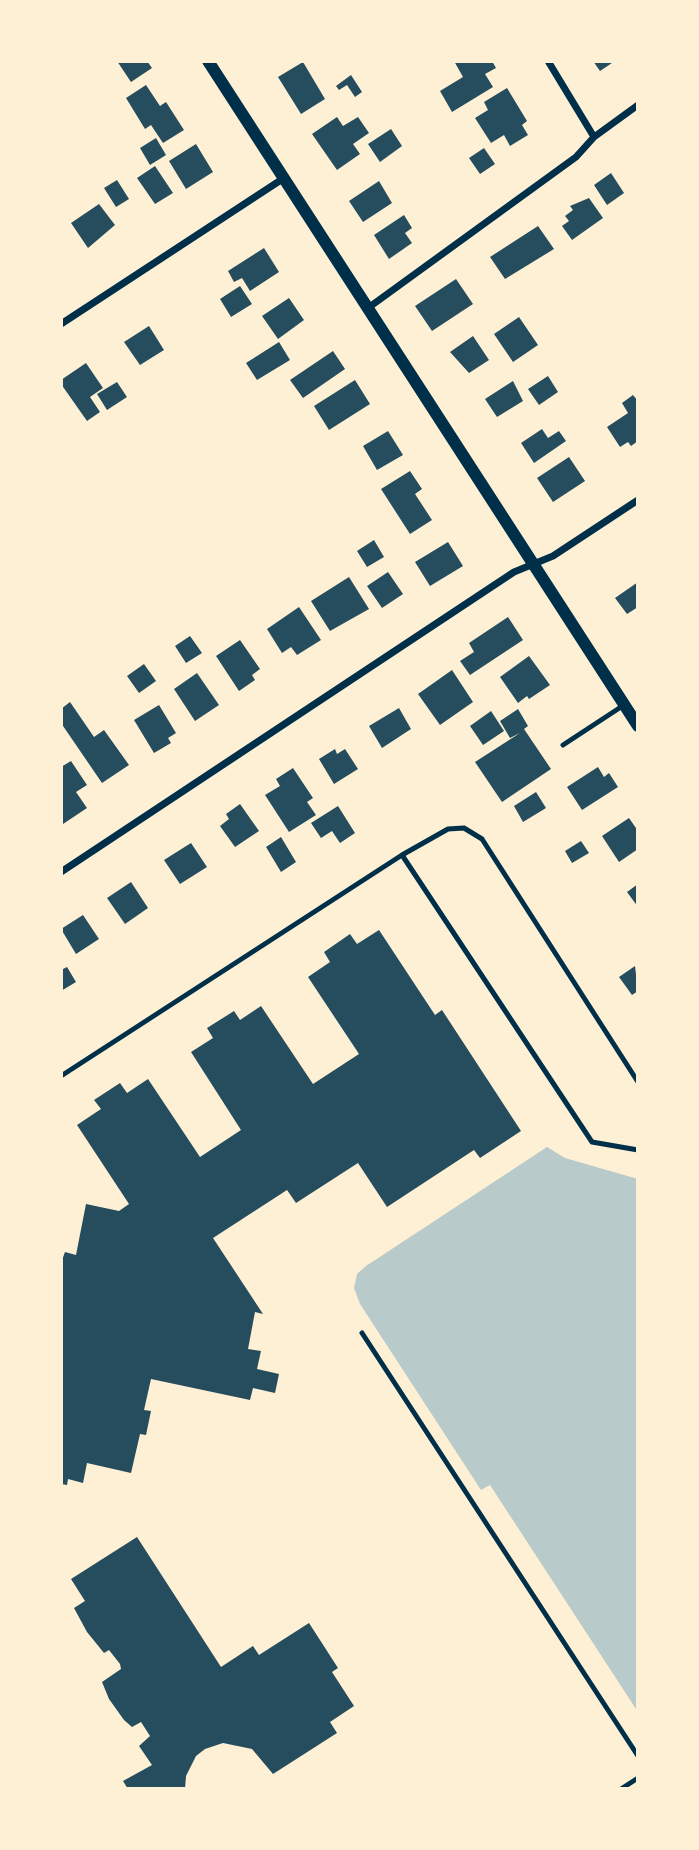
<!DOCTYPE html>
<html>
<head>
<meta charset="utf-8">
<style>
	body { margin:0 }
	#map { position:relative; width:699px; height:1850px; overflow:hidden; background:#fdf0d5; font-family:"Fira Sans",sans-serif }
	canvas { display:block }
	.frame { position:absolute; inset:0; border:63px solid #fdf0d5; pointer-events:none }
</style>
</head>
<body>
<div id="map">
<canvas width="699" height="1850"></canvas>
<div class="frame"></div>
</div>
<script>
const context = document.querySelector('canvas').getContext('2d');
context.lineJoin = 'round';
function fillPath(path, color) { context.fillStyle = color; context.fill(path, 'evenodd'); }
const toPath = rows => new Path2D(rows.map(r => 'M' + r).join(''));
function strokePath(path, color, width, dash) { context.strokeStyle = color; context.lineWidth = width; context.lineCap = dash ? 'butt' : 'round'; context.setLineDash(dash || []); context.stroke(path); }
const green = toPath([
	[547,1147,565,1158,638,1179,638,1712,490,1485,481,1490,360,1304,354,1288,357,1274,366,1266]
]);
const building = toPath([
	[117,61,147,61,152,68,131,82],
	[454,61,492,61,496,68,485,74,493,87,452,112,440,91,463,77],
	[593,61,615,61,600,71],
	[303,62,325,99,301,114,278,77],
	[351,75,362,92,355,97,347,85,339,90,336,86],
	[146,85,160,106,166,102,184,130,163,143,151,125,145,129,126,98],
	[507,88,527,121,522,125,528,135,510,146,504,135,491,143,475,118,488,110,484,102],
	[337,117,343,126,358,117,369,133,353,144,360,154,337,170,312,134],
	[391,129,402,146,380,162,368,144],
	[156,138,166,155,150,165,140,148],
	[196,144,213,172,186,189,169,161],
	[484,148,495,164,480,174,469,158],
	[155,166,173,193,155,204,137,178],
	[611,173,624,193,607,205,594,185],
	[117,180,129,199,116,207,104,188],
	[379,181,392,203,363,222,349,201],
	[589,198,603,218,572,240,562,226,569,221,565,216,573,210,570,206],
	[99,204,115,225,88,248,71,223],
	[404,215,412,228,405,233,412,243,389,259,374,235],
	[538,226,554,249,505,279,490,257],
	[264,248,279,272,250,291,242,278,234,282,228,271],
	[456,279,473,304,432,331,415,306],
	[240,286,252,304,231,317,220,299],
	[289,298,304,320,278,339,262,316],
	[519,317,538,345,513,362,494,334],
	[149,326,164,350,140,365,124,342],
	[473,336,489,360,469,373,450,352],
	[279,342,290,360,257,380,246,363],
	[333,351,345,369,303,398,290,380],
	[86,363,103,388,90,397,100,412,87,421,61,384,61,380],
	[548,376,558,392,539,405,528,389],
	[355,380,370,404,329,430,314,406],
	[513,381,523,401,497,417,485,399],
	[117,382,127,397,107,410,97,394],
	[633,395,638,401,638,441,631,446,628,442,620,447,607,427,628,413,622,403],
	[542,429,548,438,559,431,566,441,534,463,521,443],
	[388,431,403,455,377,470,363,446],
	[569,457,585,481,553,502,537,478],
	[410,471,422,489,415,494,432,520,410,534,381,489],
	[374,540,384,557,367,567,357,551],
	[448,542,463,566,430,586,415,562],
	[388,572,403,594,382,608,367,586],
	[349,577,369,609,330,631,311,601],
	[638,582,638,607,627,614,615,598],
	[299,607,321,640,297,655,291,647,282,653,267,629],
	[508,617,523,640,470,675,460,661,474,652,469,643],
	[190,636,202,653,186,663,175,646],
	[240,640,260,669,252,675,255,680,239,691,216,656],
	[529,656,550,685,529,699,527,696,518,703,500,677],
	[144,664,156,681,139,693,127,676],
	[452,670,473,702,440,725,418,694],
	[197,673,219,705,195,721,174,689],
	[70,702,94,737,104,730,129,765,102,783,61,723,61,709],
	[159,705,176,733,168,738,171,743,154,753,134,720],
	[399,708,411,729,382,748,369,726],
	[518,709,528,726,524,729,551,769,502,802,475,762,520,733,510,738,500,721],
	[491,711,504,731,483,745,470,726],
	[335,749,337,754,345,749,358,769,334,784,319,759],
	[71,761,87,785,76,792,87,808,63,824,61,767],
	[598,767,604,777,609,773,618,787,582,810,567,787],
	[293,768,313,798,307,802,316,815,289,832,265,795,280,786,276,779],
	[536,792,546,808,523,822,514,806],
	[240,804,259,831,235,847,220,826,229,819,226,814],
	[338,806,355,833,340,843,332,831,321,838,311,823],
	[629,818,638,831,638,849,619,862,602,836],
	[281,837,296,862,281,872,266,847],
	[581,841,589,853,572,863,565,851],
	[191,843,207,867,180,884,164,860],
	[131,882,148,908,125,924,107,898],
	[638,884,638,907,627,892],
	[83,915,99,939,76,954,61,929],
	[379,930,435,1015,442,1010,521,1131,480,1158,474,1150,387,1207,358,1163,296,1203,287,1190,213,1238,263,1314,255,1312,248,1349,261,1351,257,1369,279,1374,275,1393,253,1388,250,1400,151,1379,144,1410,151,1411,146,1435,140,1434,131,1473,87,1463,83,1483,68,1479,67,1485,61,1484,61,1263,65,1252,76,1255,86,1204,119,1211,129,1204,77,1125,101,1109,94,1100,120,1083,127,1093,148,1079,200,1157,241,1130,191,1052,213,1038,207,1028,234,1011,240,1020,261,1006,313,1084,359,1054,308,977,330,962,324,952,350,934,357,944],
	[635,966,638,991,632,995,619,977],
	[67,967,76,982,61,991,61,970],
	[137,1537,221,1667,253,1646,259,1655,309,1623,338,1668,332,1672,354,1706,330,1722,337,1733,273,1774,252,1749,223,1743,205,1749,196,1756,186,1776,185,1789,128,1789,123,1781,152,1765,139,1746,150,1736,141,1722,132,1727,124,1720,109,1699,102,1682,121,1669,120,1664,109,1650,104,1653,87,1632,74,1608,85,1601,71,1579]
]);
const service = toPath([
	[563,745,624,705],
	[402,855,592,1142,638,1150],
	[61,1076,402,855,448,829,464,828,482,839,638,1082],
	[362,1333,638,1756],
	[621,1789,638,1778]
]);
const minor = toPath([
	[548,61,594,137],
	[368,308,576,157,594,137,638,105],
	[61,324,284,178],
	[61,872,514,572,553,556,638,500]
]);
const tertiary = toPath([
	[208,61,638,726]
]);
fillPath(green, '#b9caca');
fillPath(building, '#264d5e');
strokePath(service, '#003049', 5);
strokePath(minor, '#003049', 7);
strokePath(tertiary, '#003049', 12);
</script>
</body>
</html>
